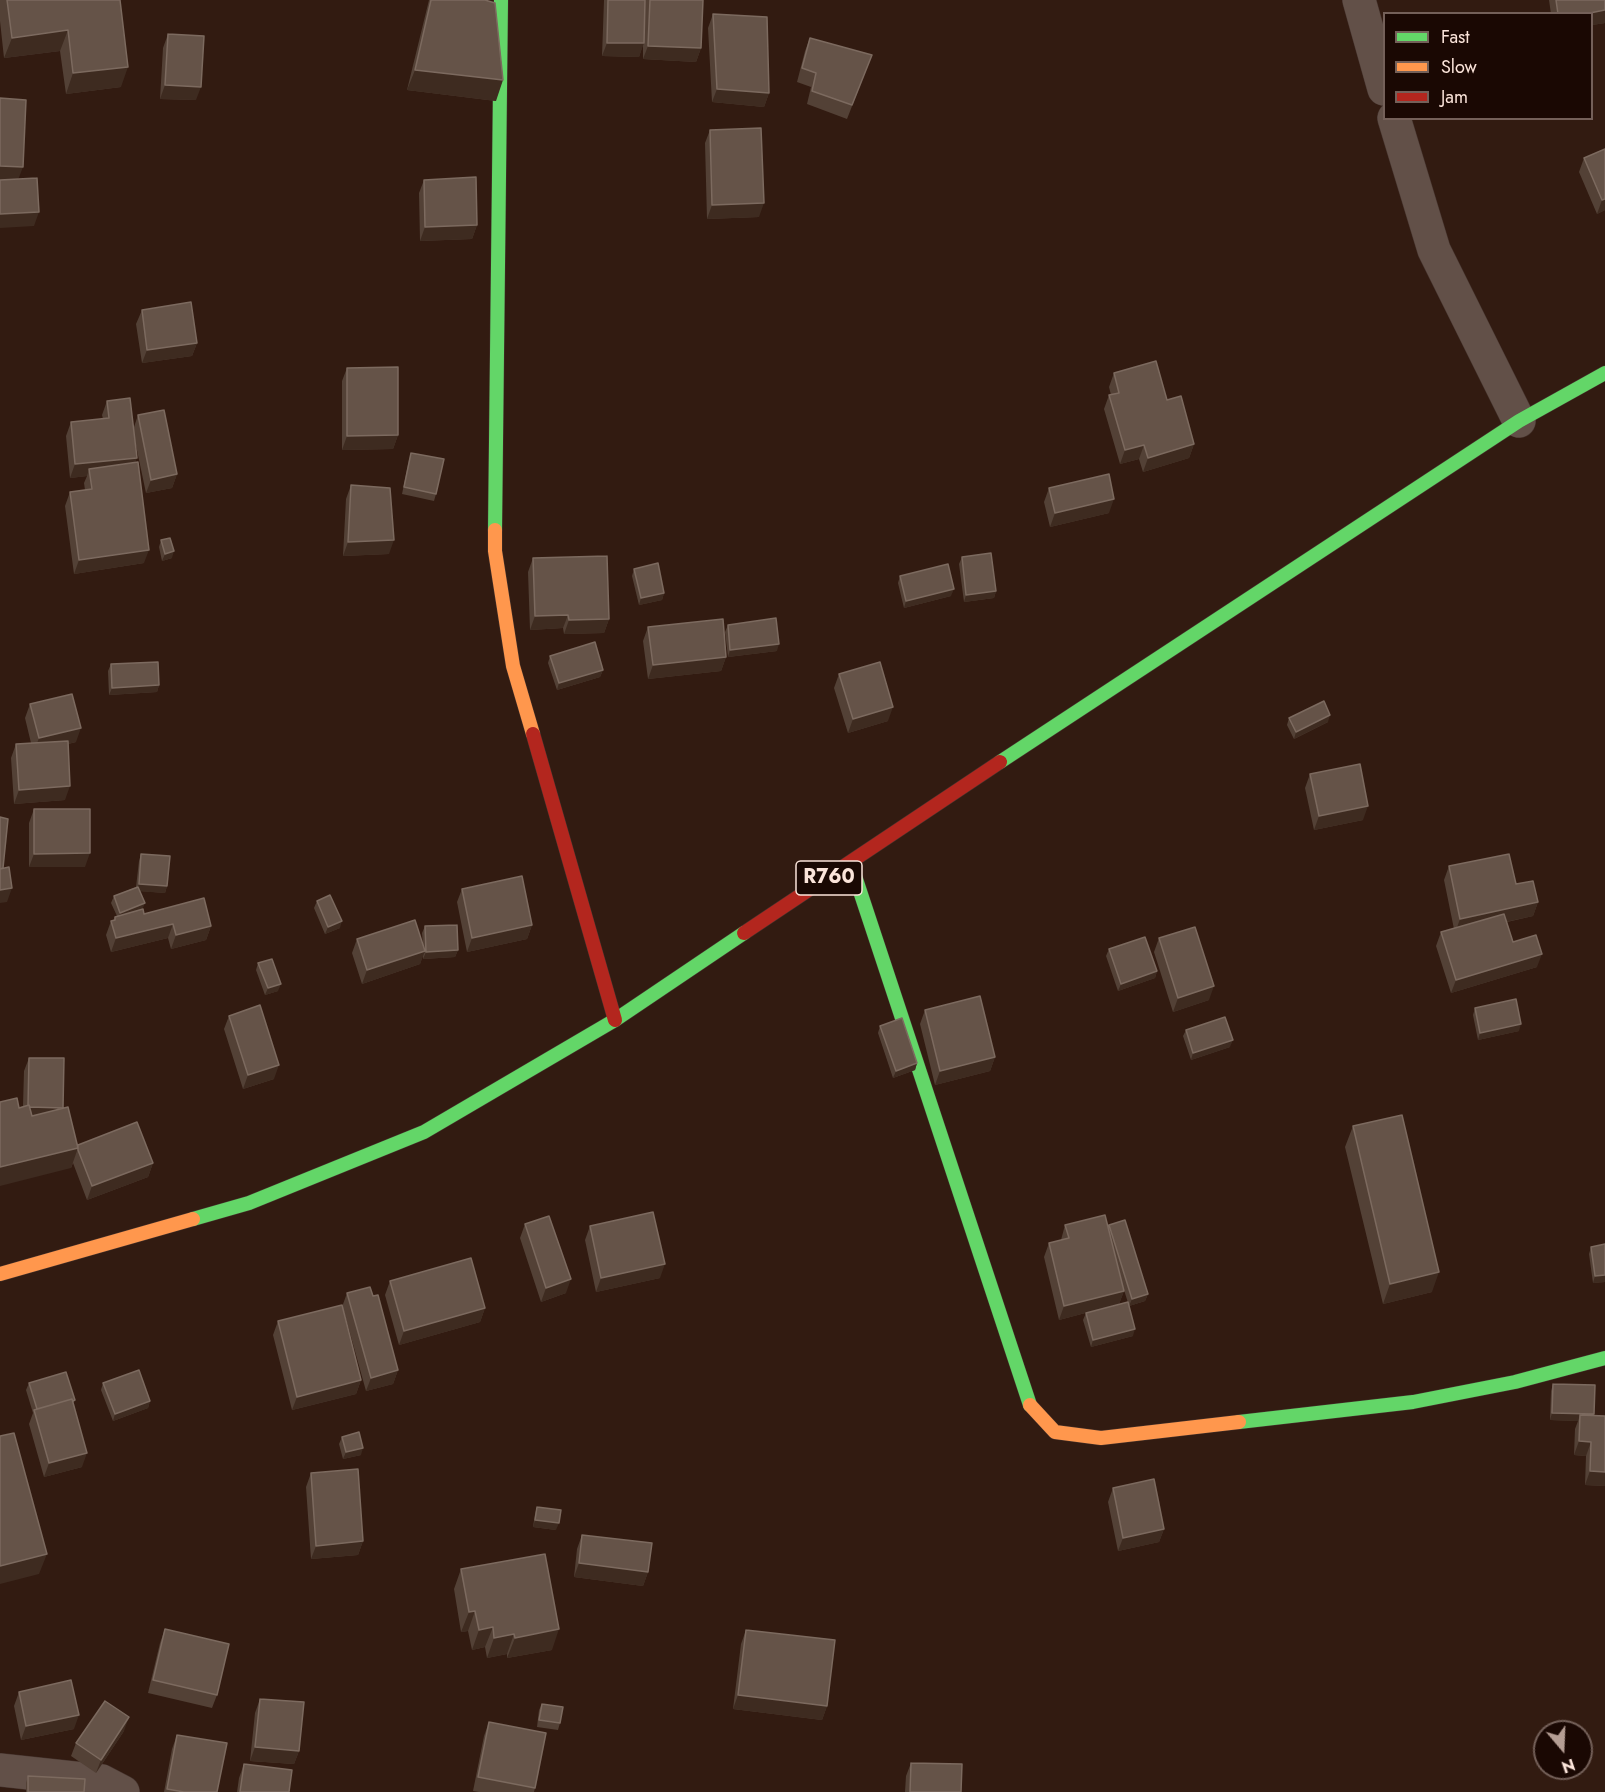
<!DOCTYPE html>
<html>
<head>
<meta charset="utf-8">
<style>
	body { margin:0 }
	#map { position:relative; width:1605px; height:1792px; overflow:hidden; background:#321b11; font-family:Jost,sans-serif }
	canvas { display:block }
	.legend { position:absolute; left:1383px; top:12px; width:210px; height:108px; box-sizing:border-box; background:#1a0803; border:2px solid #746059; margin:0; padding:8px 10px; list-style:none; font-size:18px; color:#fbe4da }
	.legend li { display:flex; align-items:center; gap:12px; height:30px }
	.legend b { width:30px; border:2px solid #746059 }
	.north { position:absolute; left:1533px; top:1720px; width:60px; height:60px; box-sizing:border-box; background:#1a0803; border:2px solid #746059; border-radius:50%; rotate:161deg; font-size:16px; font-weight:700; line-height:24px; text-align:center; color:#fbe4da }
	.north::after { content:''; display:block; margin:auto; width:21px; height:27px; background:#b59e94; clip-path:polygon(50% 0,100% 100%,50% 72%,0 100%) }
</style>
</head>
<body>
<div id="map">
<canvas width="1605" height="1792"></canvas>
<ul class="legend">
<li><b style="height:8px;background:#63d668"></b>Fast</li>
<li><b style="height:8px;background:#ff974d"></b>Slow</li>
<li><b style="height:8px;background:#b3261e"></b>Jam</li>
</ul>
<div class="north">N</div>
</div>
<script>
const context = document.querySelector('canvas').getContext('2d');
context.lineJoin = 'round';
const toPath = rows => new Path2D(rows.map(r => 'M' + r).join(''));
function strokePath(path, color, width, dash) { context.strokeStyle = color; context.lineWidth = width; context.lineCap = dash ? 'butt' : 'round'; context.setLineDash(dash || []); context.stroke(path); }
function fillPath(path, color) { context.fillStyle = color; context.fill(path, 'evenodd'); }
function write(font, color, halo, rows, align = 'center') {
  context.font = font + ' Jost,sans-serif'; context.lineWidth = 5; context.setLineDash([]); context.textBaseline = 'middle'; context.strokeStyle = halo; context.fillStyle = color; for (const [text, x, y, turn = 0] of rows) {
    context.save(); context.translate(x, y); context.rotate((+turn || 0) * Math.PI / 180); context.textAlign = isNaN(turn) ? turn : align; if (halo) context.strokeText(text, 0, 0); context.fillText(text, 0, 0); context.restore();
  }
}
const street = toPath([
	[1359,0,1384,89],
	[1394,118,1434,250,1519,421],
	[0,1770,102,1781,123,1792]
]);
const fast = toPath([
	[495,530,501,0],
	[1000,762,1519,421,1605,373],
	[851,864,1030,1405],
	[193,1219,249,1203,424,1132,615,1020,744,933],
	[1239,1422,1413,1402,1515,1382,1605,1358]
]);
const slow = toPath([
	[495,530,495,551,513,666,533,734],
	[0,1274,193,1219],
	[1030,1405,1055,1432,1101,1438,1239,1422]
]);
const jam = toPath([
	[533,734,615,1020],
	[744,933,1000,762]
]);
const wall = toPath([
	[0,0,120,0,121,87,66,94,60,51,4,58,0,21],
	[429,0,485,0,496,101,407,90],
	[604,0,703,0,701,48,696,62,643,59,643,44,639,57,602,56],
	[1549,0,1605,0,1605,23,1592,25,1592,14,1551,14],
	[713,14,769,93,764,107,712,102,708,28],
	[168,34,196,100,160,99,163,48],
	[810,38,872,55,847,119,807,104,811,87,797,82,805,51],
	[710,130,759,217,707,219,705,143],
	[1605,149,1605,210,1597,214,1579,172,1584,158],
	[424,180,477,225,472,239,420,241,419,193],
	[142,310,197,343,192,356,142,363,136,324],
	[347,368,398,435,393,449,342,450,342,381],
	[1114,373,1167,400,1194,444,1189,458,1143,472,1139,459,1120,464,1104,409,1109,395,1111,395,1109,387],
	[107,401,134,427,138,415,177,474,172,488,146,493,135,441,135,463,144,563,74,574,65,506,70,492,85,490,84,483,87,476,70,478,66,436,71,422,103,419,102,415],
	[411,453,436,494,434,501,402,494,409,460],
	[351,485,389,554,343,556,346,499],
	[1049,488,1109,513,1050,527,1044,502],
	[161,540,172,558,162,561,159,547],
	[962,557,996,591,994,598,964,602,959,564],
	[533,558,609,619,604,633,564,634,563,628,530,630,528,572],
	[634,569,664,593,662,600,639,605,632,576],
	[900,576,951,596,904,608,898,583],
	[728,625,777,651,728,657,725,632],
	[648,627,726,657,721,671,648,679,643,641],
	[550,656,603,670,600,677,557,690,548,663],
	[111,664,159,685,157,692,109,695,108,671],
	[839,674,888,721,848,733,834,688],
	[30,704,76,742,68,744,65,800,14,804,11,758,16,744,31,743,25,718],
	[1289,718,1328,722,1294,739,1287,725],
	[1310,774,1363,820,1314,830,1305,788],
	[34,809,85,867,29,867,29,823],
	[141,854,167,886,165,893,140,891,142,909,144,914,211,926,206,940,171,949,168,938,111,952,106,935,111,921,113,921,115,917,117,916,111,903,114,896,136,887,139,861],
	[1449,866,1516,884,1538,902,1533,916,1507,922,1513,942,1537,967,1451,993,1436,946,1441,932,1454,929,1444,880],
	[462,889,532,925,527,939,467,952,457,902],
	[317,901,340,928,325,934,314,908],
	[425,926,458,950,455,957,423,959,423,955,420,964,362,984,352,953,357,939,423,945,422,933],
	[1159,938,1209,1000,1173,1012,1154,952],
	[1109,949,1157,971,1155,978,1118,991,1106,956],
	[258,963,278,991,265,995,256,970],
	[1475,1008,1519,1031,1478,1040,1473,1015],
	[925,1010,995,1057,990,1071,935,1085,920,1024],
	[229,1016,274,1079,243,1089,224,1029],
	[880,1026,917,1063,915,1070,893,1078,878,1033],
	[1186,1030,1230,1047,1191,1060,1183,1036],
	[29,1058,63,1109,78,1145,153,1163,148,1177,87,1200,73,1163,71,1168,19,1108,23,1106,24,1071],
	[1353,1126,1432,1292,1383,1304,1345,1147],
	[525,1224,566,1293,541,1302,520,1238],
	[1065,1225,1108,1228,1109,1225,1148,1294,1145,1301,1129,1306,1119,1274,1124,1291,1119,1304,1059,1320,1044,1257,1049,1243,1061,1240],
	[590,1226,660,1278,596,1292,585,1240],
	[1605,1244,1605,1282,1593,1283,1589,1254,1591,1247],
	[390,1281,485,1308,480,1322,399,1345,385,1295],
	[347,1293,373,1296,398,1370,393,1384,366,1391,343,1308,361,1380,356,1394,292,1410,273,1335,278,1321,342,1307],
	[1086,1313,1133,1336,1091,1347,1083,1320],
	[29,1383,75,1400,73,1403,82,1467,44,1477,29,1424,33,1413,26,1390],
	[103,1383,150,1401,148,1408,113,1421,101,1390],
	[1553,1384,1594,1414,1605,1486,1585,1485,1586,1456,1574,1455,1575,1429,1578,1421,1550,1420,1551,1391],
	[342,1437,361,1455,343,1459,339,1444],
	[311,1473,363,1541,358,1555,311,1559,306,1487],
	[1113,1488,1164,1529,1159,1542,1118,1551,1108,1502],
	[537,1507,556,1530,533,1527,535,1514],
	[582,1535,648,1572,643,1586,574,1577,577,1549],
	[461,1569,552,1650,507,1658,507,1654,487,1658,485,1647,472,1650,468,1631,461,1632,454,1589],
	[165,1629,217,1695,212,1708,148,1693,160,1643],
	[746,1630,827,1706,822,1720,733,1709,741,1644],
	[19,1692,74,1729,21,1740,14,1706],
	[260,1699,299,1751,294,1764,250,1761,255,1713],
	[542,1704,560,1723,558,1730,537,1727,539,1710],
	[489,1722,535,1788,534,1792,479,1792,473,1791,484,1736],
	[124,1731,96,1773,71,1756,76,1743],
	[177,1735,217,1792,164,1792,172,1749],
	[911,1763,961,1792,905,1792,906,1776],
	[244,1764,289,1792,237,1792,239,1778],
	[28,1776,84,1792,26,1792,26,1783]
]);
const shadedWall = toPath([
	[1605,10,1605,23,1592,25,1592,14,1585,14],
	[68,30,60,51,4,58,12,38],
	[607,43,644,43,639,57,602,56],
	[648,46,701,48,696,62,643,59],
	[128,67,121,87,66,94,73,73],
	[415,70,503,80,496,101,407,90],
	[165,85,201,87,196,100,160,99],
	[717,89,769,93,764,107,712,102],
	[0,166,23,167,18,180,0,180],
	[1605,199,1605,210,1597,214,1602,200],
	[764,203,759,217,707,219,712,205],
	[39,212,34,226,0,228,0,214],
	[477,225,472,239,420,241,425,227],
	[197,343,192,356,142,363,147,350],
	[398,435,393,449,342,450,347,436],
	[1194,444,1189,458,1143,472,1148,458],
	[1144,445,1139,459,1120,464,1125,450],
	[137,458,132,471,89,469,87,476,70,478,75,464],
	[177,474,172,488,146,493,151,480],
	[1114,499,1109,513,1050,527,1055,513],
	[394,540,389,554,343,556,348,542],
	[149,550,144,563,74,574,79,560],
	[174,551,172,558,162,561,165,554],
	[954,589,951,596,904,608,906,601],
	[996,591,994,598,964,602,966,595],
	[664,593,662,600,639,605,641,598],
	[568,615,563,628,530,630,535,616],
	[609,619,604,633,564,634,569,620],
	[779,644,777,651,728,657,730,650],
	[726,657,721,671,648,679,653,665],
	[603,670,600,677,557,690,559,683],
	[159,685,157,692,109,695,112,688],
	[893,707,888,721,848,733,853,719],
	[1330,715,1328,722,1294,739,1296,732],
	[81,728,76,742,34,752,39,738],
	[70,786,65,800,14,804,19,790],
	[1368,806,1363,820,1314,830,1319,816],
	[90,853,85,867,29,867,34,854],
	[139,884,167,886,165,893,136,891],
	[12,888,7,902,0,903,0,890],
	[1538,902,1533,916,1455,933,1460,919],
	[145,903,142,910,118,920,120,913],
	[342,921,340,928,325,934,328,927],
	[173,924,168,938,111,952,116,938],
	[532,925,527,939,467,952,472,938],
	[211,926,206,940,171,949,176,935],
	[458,950,455,957,423,959,426,952],
	[425,951,420,964,362,984,367,970],
	[1542,954,1537,967,1451,993,1456,980],
	[1157,971,1155,978,1118,991,1121,984],
	[281,984,278,991,265,995,268,988],
	[1214,986,1209,1000,1173,1012,1178,998],
	[1521,1024,1519,1031,1478,1040,1480,1033],
	[1233,1040,1230,1047,1191,1060,1193,1053],
	[995,1057,990,1071,935,1085,940,1071],
	[917,1063,915,1070,893,1078,896,1071],
	[279,1065,274,1079,243,1089,248,1075],
	[28,1107,63,1108,58,1121,23,1121],
	[78,1148,71,1168,0,1186,0,1167],
	[153,1163,148,1177,87,1200,92,1186],
	[665,1264,660,1278,596,1292,601,1278],
	[1439,1272,1432,1292,1383,1304,1390,1284],
	[1605,1275,1605,1282,1593,1283,1595,1276],
	[571,1279,566,1293,541,1302,546,1288],
	[1124,1291,1119,1304,1059,1320,1064,1306],
	[1148,1294,1145,1301,1129,1306,1132,1299],
	[485,1308,480,1322,399,1345,404,1331],
	[1135,1329,1133,1336,1091,1347,1093,1340],
	[398,1370,393,1384,366,1391,371,1378],
	[361,1380,356,1394,292,1410,297,1397],
	[150,1401,148,1408,113,1421,115,1414],
	[1552,1413,1594,1414,1592,1421,1580,1415,1578,1421,1550,1420],
	[1579,1441,1591,1442,1586,1456,1574,1455],
	[363,1448,361,1455,343,1459,346,1452],
	[87,1453,82,1467,44,1477,49,1463],
	[1590,1471,1605,1472,1605,1486,1585,1485],
	[535,1520,559,1523,556,1530,533,1527],
	[1164,1529,1159,1542,1118,1551,1123,1538],
	[363,1541,358,1555,311,1559,316,1546],
	[47,1554,39,1574,0,1584,0,1566],
	[579,1563,648,1572,643,1586,574,1577],
	[475,1611,468,1631,461,1632,469,1612],
	[493,1627,485,1647,472,1650,479,1630],
	[559,1629,552,1650,507,1658,515,1638],
	[514,1634,507,1654,487,1658,494,1638],
	[738,1695,827,1706,822,1720,733,1709],
	[79,1715,74,1729,21,1740,26,1726],
	[129,1717,124,1731,96,1773,101,1760],
	[255,1747,299,1751,294,1764,250,1761]
]);
const building = toPath([
	[7,0,120,0,128,67,73,73,68,30,12,38,7,0],
	[431,0,485,0,495,3,503,80,415,70,431,0],
	[608,0,645,0,644,43,607,43,608,0],
	[650,0,703,0,701,48,648,46,650,0],
	[1556,0,1605,0,1605,10,1585,14,1558,14,1556,0],
	[713,14,767,17,769,93,717,89,713,14],
	[168,34,204,36,201,87,165,85,168,34],
	[810,38,872,55,852,105,812,91,816,73,802,68,810,38],
	[0,98,26,100,23,167,0,166,0,98],
	[761,128,764,203,712,205,710,130,761,128],
	[1605,149,1605,199,1602,200,1584,158,1605,149],
	[476,177,477,225,425,227,424,180,476,177],
	[37,178,39,212,0,214,0,180,37,178],
	[191,302,197,343,147,350,142,310,191,302],
	[1156,361,1167,400,1181,396,1194,444,1148,458,1144,445,1125,450,1109,395,1119,393,1114,373,1156,361],
	[398,367,398,435,347,436,347,368,398,367],
	[130,398,137,458,75,464,71,422,109,418,107,401,130,398],
	[164,410,177,474,151,480,138,415,164,410],
	[411,453,444,459,436,494,404,487,411,453],
	[138,462,149,550,79,560,70,492,92,489,89,469,138,462],
	[1109,474,1114,499,1055,513,1049,488,1109,474],
	[351,485,390,488,394,540,348,542,351,485],
	[170,538,174,551,165,554,161,540,170,538],
	[991,553,996,591,966,595,962,557,991,553],
	[607,556,609,619,569,620,568,615,535,616,533,558,607,556],
	[658,563,664,593,641,598,634,569,658,563],
	[948,564,954,589,906,601,900,576,948,564],
	[776,618,779,644,730,650,728,625,776,618],
	[723,619,726,657,653,665,648,627,723,619],
	[595,642,603,670,559,683,550,656,595,642],
	[158,662,159,685,112,688,111,664,158,662],
	[880,662,893,707,853,719,839,674,880,662],
	[72,694,81,728,39,738,30,704,72,694],
	[1324,701,1330,715,1296,732,1289,718,1324,701],
	[68,741,70,786,19,790,16,744,68,741],
	[1360,764,1368,806,1319,816,1310,774,1360,764],
	[34,809,90,809,90,853,34,854,34,809],
	[0,817,8,819,3,868,0,869,0,817],
	[141,854,170,856,167,886,139,884,141,854],
	[1509,854,1516,884,1533,881,1538,902,1460,919,1449,866,1509,854],
	[9,867,12,888,0,890,0,869,9,867],
	[522,876,532,925,472,938,462,889,522,876],
	[138,887,145,903,120,913,114,896,138,887],
	[330,895,342,921,328,927,317,901,330,895],
	[204,898,211,926,176,935,173,924,116,938,111,921,115,920,115,917,143,909,144,914,204,898],
	[1504,914,1513,942,1536,935,1542,954,1456,980,1441,932,1504,914],
	[415,920,425,951,367,970,357,939,415,920],
	[457,925,458,950,426,952,425,926,457,925],
	[1195,927,1214,986,1178,998,1159,938,1195,927],
	[1145,937,1157,971,1121,984,1109,949,1145,937],
	[272,959,281,984,268,988,258,963,272,959],
	[980,996,995,1057,940,1071,925,1010,980,996],
	[1516,999,1521,1024,1480,1033,1475,1008,1516,999],
	[260,1005,279,1065,248,1075,229,1016,260,1005],
	[1225,1017,1233,1040,1193,1053,1186,1030,1225,1017],
	[902,1018,917,1063,896,1071,880,1026,902,1018],
	[29,1058,64,1058,63,1108,30,1107,29,1105,28,1105,29,1058],
	[17,1098,19,1108,29,1105,32,1116,68,1107,78,1148,0,1167,0,1102,17,1098],
	[1402,1115,1439,1272,1390,1284,1353,1126,1402,1115],
	[137,1122,153,1163,92,1186,78,1150,78,1145,137,1122],
	[653,1212,665,1264,601,1278,590,1226,653,1212],
	[1105,1215,1124,1291,1064,1306,1049,1243,1069,1238,1065,1225,1105,1215],
	[549,1216,571,1279,546,1288,525,1224,549,1216],
	[1125,1220,1148,1294,1132,1299,1109,1225,1125,1220],
	[1605,1244,1605,1275,1595,1276,1591,1247,1605,1244],
	[471,1258,485,1308,404,1331,390,1281,471,1258],
	[370,1287,373,1296,378,1295,398,1370,371,1378,347,1293,370,1287],
	[1128,1302,1135,1329,1093,1340,1086,1313,1128,1302],
	[342,1305,361,1380,297,1397,278,1321,342,1305],
	[139,1370,150,1401,115,1414,103,1383,139,1370],
	[66,1372,75,1400,73,1401,72,1399,37,1409,29,1383,66,1372],
	[1553,1384,1595,1385,1594,1414,1552,1413,1553,1384],
	[72,1399,87,1453,49,1463,34,1410,72,1399],
	[1580,1415,1605,1416,1605,1472,1590,1471,1591,1442,1579,1441,1580,1415],
	[359,1432,363,1448,346,1452,342,1437,359,1432],
	[14,1433,47,1554,0,1566,0,1436,14,1433],
	[358,1469,363,1541,316,1546,311,1473,358,1469],
	[1154,1479,1164,1529,1123,1538,1113,1488,1154,1479],
	[537,1507,561,1510,559,1523,535,1520,537,1507],
	[582,1535,652,1543,648,1572,579,1563,582,1535],
	[545,1554,559,1629,515,1638,514,1634,494,1638,493,1627,479,1630,475,1611,469,1612,461,1569,545,1554],
	[165,1629,229,1644,217,1695,153,1680,165,1629],
	[746,1630,835,1640,827,1706,738,1695,746,1630],
	[71,1680,79,1715,26,1726,19,1692,71,1680],
	[260,1699,304,1702,299,1751,255,1747,260,1699],
	[105,1701,129,1717,101,1760,76,1743,105,1701],
	[542,1704,563,1707,560,1723,539,1720,542,1704],
	[489,1722,546,1733,535,1788,478,1777,489,1722],
	[177,1735,227,1743,217,1792,184,1792,167,1789,177,1735],
	[911,1763,962,1764,961,1792,910,1792,911,1763],
	[244,1764,292,1770,289,1792,240,1792,244,1764],
	[28,1776,85,1779,84,1792,28,1792,28,1776]
]);
const shields = [
	[829,878,66]
];
const shieldNames = [
	["R760",829,878]
];
strokePath(street, '#46342e', 34);
strokePath(fast, '#46342e', 15);
strokePath(slow, '#46342e', 15);
strokePath(jam, '#46342e', 15);
strokePath(street, '#625048', 33);
strokePath(fast, '#63d668', 14);
strokePath(slow, '#ff974d', 14);
strokePath(jam, '#b3261e', 14);
fillPath(wall, '#534136');
fillPath(shadedWall, '#3e2b20');
fillPath(building, '#655348');
strokePath(building, '#7c6a5f', 1.5);
for (const [x, y, w] of shields) { const box = new Path2D(); box.roundRect(x - w / 2, y - 17, w, 34, 4.5); context.fillStyle = '#1a0803'; context.fill(box); strokePath(box, '#fbe4da', 1.5); }
write('bold 20px', '#fbe4da', null, shieldNames);
</script>
</body>
</html>
